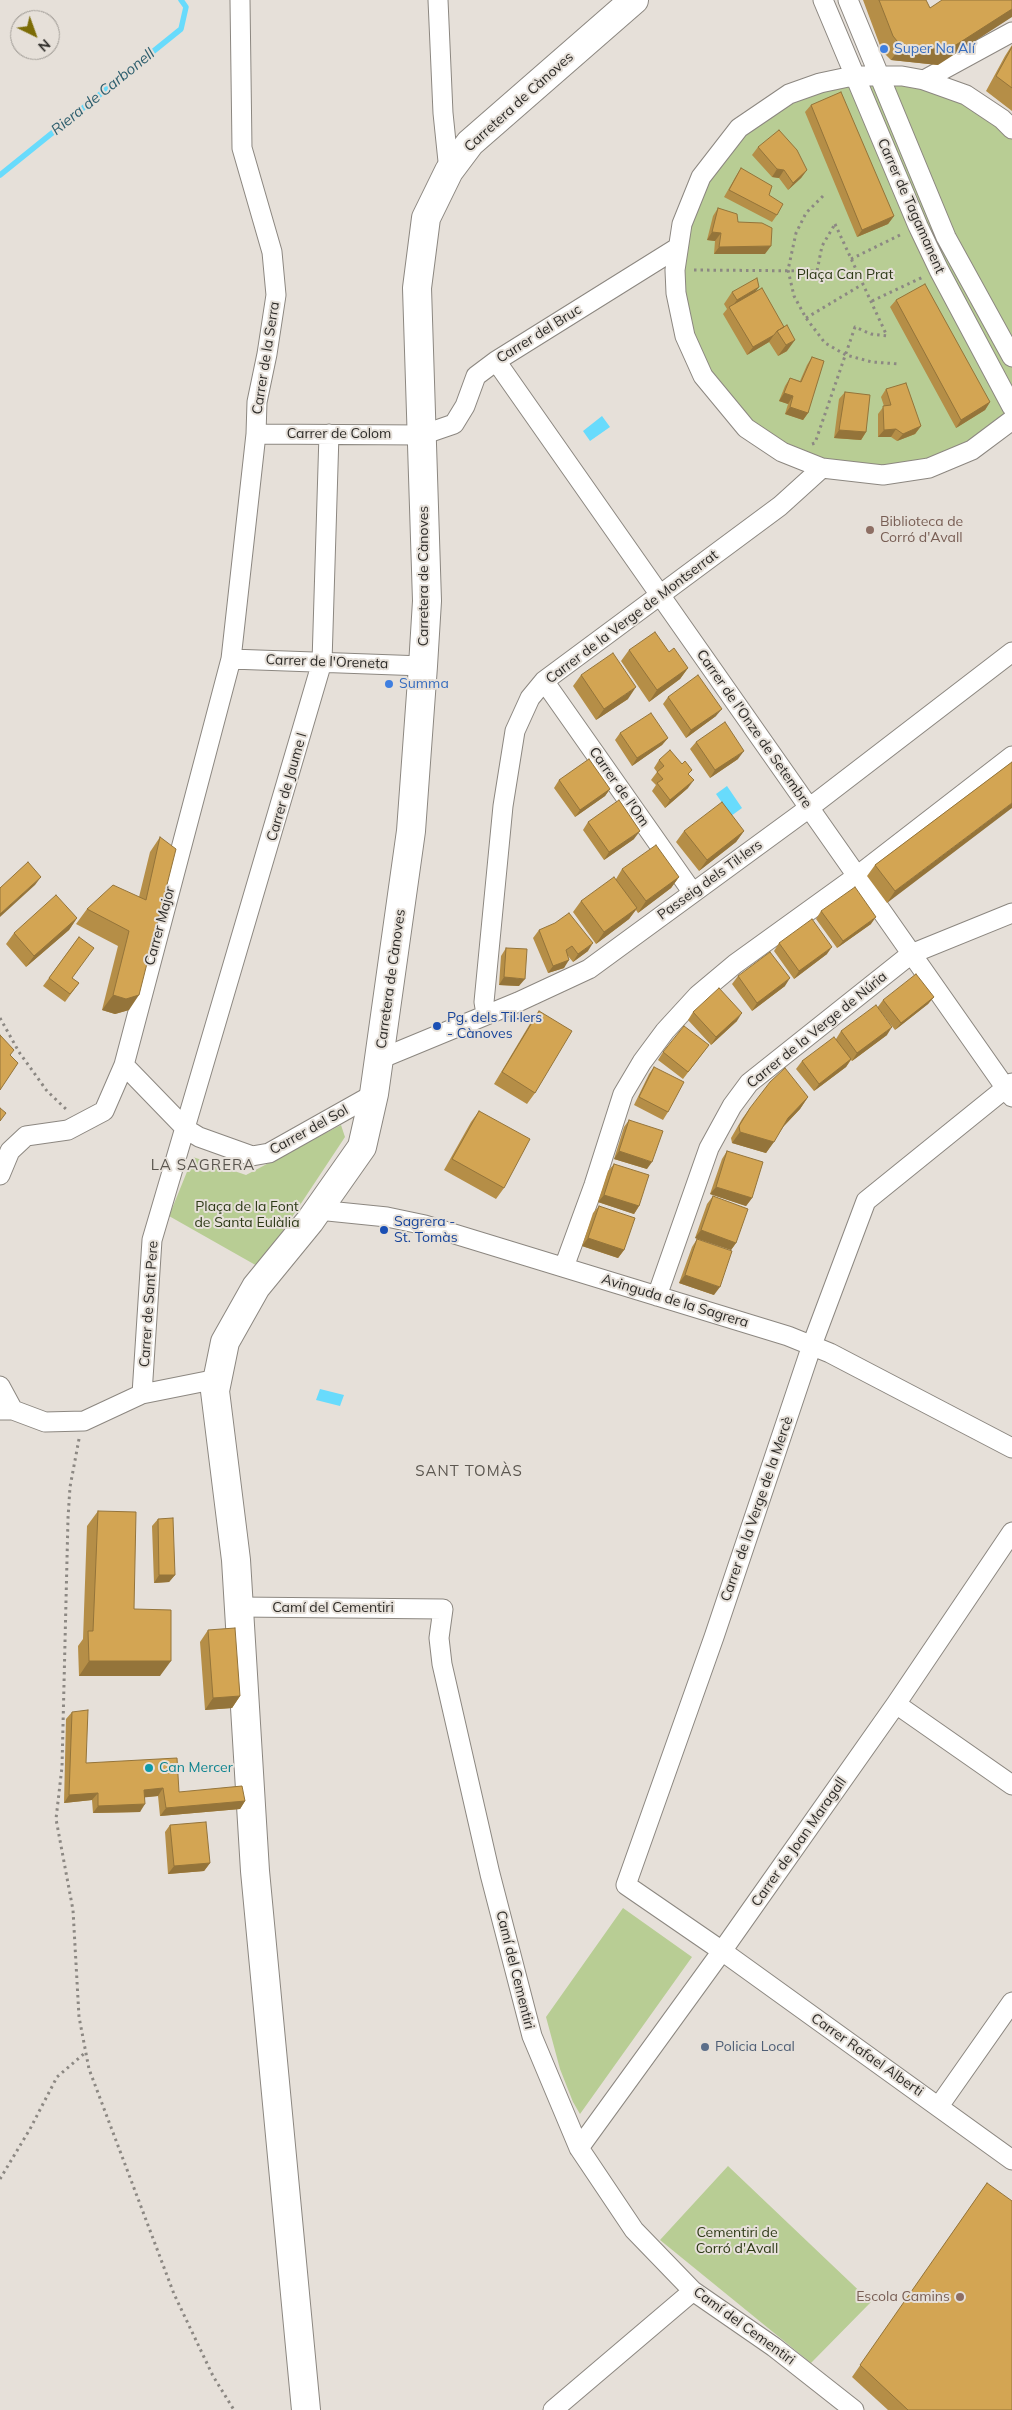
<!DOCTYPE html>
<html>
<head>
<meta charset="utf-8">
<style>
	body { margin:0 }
	#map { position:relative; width:1012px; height:2410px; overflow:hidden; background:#e6e0d9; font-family:Mulish,sans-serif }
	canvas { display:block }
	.north { position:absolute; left:10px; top:10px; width:50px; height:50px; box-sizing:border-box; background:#e6e0d9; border:1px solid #9c9892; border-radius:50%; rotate:138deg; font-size:14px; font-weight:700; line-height:20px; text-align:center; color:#2d2b28 }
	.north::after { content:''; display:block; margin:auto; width:18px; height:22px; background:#7c6c06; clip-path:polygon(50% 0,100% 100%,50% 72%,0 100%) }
</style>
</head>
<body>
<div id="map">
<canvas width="1012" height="2410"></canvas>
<div class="north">N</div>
</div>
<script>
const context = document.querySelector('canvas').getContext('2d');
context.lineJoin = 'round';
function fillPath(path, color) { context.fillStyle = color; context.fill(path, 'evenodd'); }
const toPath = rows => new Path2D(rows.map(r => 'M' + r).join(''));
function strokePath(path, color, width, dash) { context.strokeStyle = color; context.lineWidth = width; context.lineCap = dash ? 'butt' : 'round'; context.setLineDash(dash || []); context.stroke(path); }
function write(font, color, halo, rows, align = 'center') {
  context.font = font + ' Mulish,sans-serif'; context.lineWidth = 4; context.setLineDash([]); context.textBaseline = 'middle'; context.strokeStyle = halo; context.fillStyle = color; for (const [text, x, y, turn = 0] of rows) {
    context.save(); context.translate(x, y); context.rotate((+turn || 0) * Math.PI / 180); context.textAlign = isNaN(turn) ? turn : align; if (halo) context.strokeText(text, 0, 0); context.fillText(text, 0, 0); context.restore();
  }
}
const green = toPath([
	[880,74,924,80,1012,129,1012,420,972,450,883,475,782,452,703,376,676,293,701,177,739,128,789,94],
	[341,1125,345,1137,259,1267,169,1216,193,1157,246,1175],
	[623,1908,692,1957,580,2114,573,2102,560,2069,546,2017],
	[728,2166,871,2302,811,2363,660,2240]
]);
const water = toPath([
	[602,416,610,427,590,441,583,431],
	[727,786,742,808,731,816,716,794],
	[320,1389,344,1395,340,1406,316,1400]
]);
const stream = toPath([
	[0,175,181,29,186,7,181,0]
]);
const path = toPath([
	[823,196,806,213,796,233,788,270,794,296,806,318,825,343,846,355,872,362,899,364],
	[835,224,887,336],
	[851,259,902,234],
	[694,270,817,271,822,246,835,224],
	[872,301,923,277],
	[806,318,863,284],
	[812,444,815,443,855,327,871,334,888,336],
	[0,1018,19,1052,47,1091,68,1111],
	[79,1439,70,1487,68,1518,62,1767,56,1819,73,1910,79,2017,89,2069,174,2294,213,2376,234,2410],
	[0,2179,30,2129,57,2077,86,2052]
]);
const street = toPath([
	[438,0,443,113,449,171],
	[823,0,918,226,939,270,1012,407],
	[848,0,946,237,1012,357],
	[924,80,1012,32],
	[1012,129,1002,119,966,95,924,80,902,76,853,76,820,83,789,94,739,128,701,177,682,224,675,270,676,293,685,336,703,376,746,428,782,452,822,468,883,475,929,468,972,450,1012,420],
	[496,361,1012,1097],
	[256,434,422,435,454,424,465,406,476,376,496,361,677,248],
	[231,659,423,666],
	[544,681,693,893],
	[486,1014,484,1002,503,806,515,731,530,698,544,681,780,506,822,468],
	[380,1059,518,1002,589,969,809,808,1012,652],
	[124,1065,186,1129,199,1137,252,1156,269,1153,374,1094],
	[1012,1083,866,1201,812,1345,714,1637,626,1885,722,1951,1012,2160],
	[0,1175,10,1151,26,1136,68,1130,104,1111,124,1065,231,659,256,434,257,402,267,354,276,295,272,252,242,148,240,0],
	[318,1210,387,1217,425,1225,788,1336,830,1353,1012,1448],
	[564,1267,594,1185,623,1094,642,1062,665,1031,698,995,735,964,857,876,1012,756],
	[657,1296,709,1148,732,1106,749,1083,911,954,1012,913],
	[0,1386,13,1410],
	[142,1394,152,1240,322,662,329,434],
	[0,1410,13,1410,45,1422,84,1421,142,1394,217,1379],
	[239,1607,443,1609,439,1638,442,1664,490,1874,532,2036,579,2148,634,2230,693,2291,774,2347,854,2410],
	[896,1704,1012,1785],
	[939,2106,1012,2002],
	[579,2148,722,1951,896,1704,1012,1532],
	[553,2410,693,2291]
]);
const secondary = toPath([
	[306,2410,255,1871,236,1560,215,1391,225,1342,256,1287,310,1221,362,1147,374,1094,411,831,423,666,427,601,417,288,426,218,449,171,470,143,634,0]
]);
const wall = toPath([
	[863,0,926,0,938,65,891,60,882,51],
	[1012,45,1012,111,986,91,1005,56],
	[811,105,894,216,888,224,857,237,805,112],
	[758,147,807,170,801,178,788,190,779,178,772,177,752,155],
	[741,168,769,195,777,215,772,222,724,197,736,176],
	[718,208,738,222,765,254,714,254,715,241,707,240,713,216],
	[757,291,784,327,787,351,778,356,769,342,747,355,723,314,727,309,724,304,732,292],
	[896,300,990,402,985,410,956,428,890,307],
	[812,357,808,413,803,420,785,414,788,404,779,401,785,386,790,378,800,381,807,365],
	[886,389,921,426,915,434,897,441,891,437,878,437,878,414,884,406,881,397],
	[845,392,866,432,861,440,834,438,839,399],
	[629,650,669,652,688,668,680,679,649,702,621,661],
	[581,675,628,699,596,720,573,686],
	[668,697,716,716,686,738,663,704],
	[620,733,668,738,662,745,632,766,615,740],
	[696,742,738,759,710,778,690,749],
	[659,760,689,775,688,788,665,808,652,791,656,785,651,780,657,772,654,768],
	[1012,762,887,903,867,876,875,865],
	[559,780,610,789,605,796,575,817,554,788],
	[588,822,634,839,604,860,583,830],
	[684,831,744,831,736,842,699,871,676,842],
	[160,837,129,1010,115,1014,102,1010,118,946,76,924,87,909,139,897,150,852],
	[622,869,679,877,671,888,638,913,636,910,629,919,596,944,573,912,581,901,616,879],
	[821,911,871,924,837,948,816,919],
	[77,918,69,930,26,967,6,944,14,933],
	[539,930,588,951,573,962,568,956,564,968,548,973,533,938],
	[79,937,72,978,79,983,65,1002,43,986],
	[779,943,827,954,794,979,774,951],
	[506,948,519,986,499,985,501,956],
	[738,976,785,986,752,1011,732,984],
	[934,997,928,1004,895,1030,878,1008,887,1035,852,1061,851,1060,846,1067,814,1091,796,1069,802,1061,836,1039,841,1031,877,1008,883,1000],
	[539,1011,535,1093,527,1104,494,1084,531,1022],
	[693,1012,737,1021,711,1045,688,1020],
	[709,1045,683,1079,658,1060,663,1052],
	[654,1067,668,1112,663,1120,634,1105,649,1074],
	[808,1097,800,1109,784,1126,766,1153,732,1143,731,1138,742,1119,750,1108],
	[479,1111,504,1188,496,1199,444,1170,471,1122],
	[629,1120,647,1169,614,1159,624,1127],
	[727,1151,752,1198,746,1206,710,1194,722,1159],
	[614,1164,639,1206,634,1214,598,1202,608,1171],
	[713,1196,736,1243,731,1250,695,1238,707,1204],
	[599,1206,624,1250,618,1258,582,1246,593,1213],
	[697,1239,714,1295,679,1283,692,1247],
	[98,1511,134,1609,160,1676,79,1676,78,1646,83,1639,87,1526],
	[158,1519,175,1575,169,1582,154,1583,152,1526],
	[208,1630,240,1696,232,1708,205,1710,200,1642],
	[72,1712,86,1763,179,1792,245,1801,240,1809,160,1816,158,1796,145,1797,140,1812,93,1813,92,1800,64,1803,66,1719],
	[170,1825,210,1863,204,1871,168,1874,165,1832],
	[987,2183,1012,2410,888,2410,852,2377]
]);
const shadedWall = toPath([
	[1012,9,1012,17,938,65,891,60,901,46],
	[777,169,784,170,779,178,772,177],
	[807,170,801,178,788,190,793,183],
	[894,216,888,224,857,237,862,230],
	[712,232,721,233,715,241,707,240],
	[771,246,765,254,714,254,719,247],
	[759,287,751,298,730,309,737,300],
	[774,335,769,342,747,355,753,347],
	[795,340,787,351,778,356,786,345],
	[784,393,793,396,788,404,779,401],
	[990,402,985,410,956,428,961,420],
	[790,407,808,413,803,420,785,414],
	[921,426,915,434,897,441,903,434],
	[896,429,891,437,878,437,884,430],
	[839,430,866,432,861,440,834,438],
	[688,668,680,679,649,702,657,690],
	[636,687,628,699,596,720,604,709],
	[722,709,716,716,686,738,691,730],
	[668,738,662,745,632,766,637,758],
	[744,751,738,759,710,778,715,770],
	[694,780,688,788,665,808,670,800],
	[610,789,605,796,575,817,580,810],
	[1012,803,1012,808,887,903,895,891],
	[640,831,634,839,604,860,609,852],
	[744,831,736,842,699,871,707,860],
	[41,877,35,885,0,917,0,914],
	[679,877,671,888,638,913,646,901],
	[637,908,629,919,596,944,604,932],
	[876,917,871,924,837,948,843,941],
	[77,918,69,930,26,967,34,956],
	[593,943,588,951,573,962,578,954],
	[832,947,827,954,794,979,799,971],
	[569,960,564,968,548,973,553,966],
	[504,977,525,979,519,986,499,985],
	[790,978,785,986,752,1011,757,1003],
	[113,995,139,995,129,1010,115,1014,102,1010],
	[934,997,928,1004,895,1030,901,1023],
	[742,1013,737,1021,711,1045,716,1037],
	[892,1027,887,1035,852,1061,857,1053],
	[851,1059,846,1067,814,1091,819,1084],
	[808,1097,800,1109,781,1129,788,1118],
	[740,1132,774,1142,766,1153,732,1143],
	[619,1151,652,1162,647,1169,614,1159],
	[716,1187,752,1198,746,1206,710,1194],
	[604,1195,639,1206,634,1214,598,1202],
	[701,1230,736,1243,731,1250,695,1238],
	[588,1238,624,1250,618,1258,582,1246],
	[685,1275,720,1287,714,1295,679,1283],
	[159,1575,175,1575,169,1582,154,1583],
	[89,1661,171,1661,160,1676,79,1676],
	[240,1696,232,1708,205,1710,213,1698],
	[163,1788,158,1796,139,1798,144,1790],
	[98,1793,92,1800,64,1803,69,1795],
	[245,1801,240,1809,160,1816,166,1808],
	[145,1804,140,1812,93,1813,98,1806],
	[210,1863,204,1871,168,1874,174,1866]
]);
const building = toPath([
	[879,0,926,0,930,8,942,0,1012,0,1012,9,948,50,901,46,893,36,879,0],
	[1012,47,1012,88,996,76,1012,47],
	[841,92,894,216,862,230,811,105,841,92],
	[779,130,797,150,807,170,793,183,784,170,777,169,758,147,779,130],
	[741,168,772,186,769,195,783,204,777,215,729,190,741,168],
	[718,208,737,214,738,222,762,223,772,228,771,246,719,247,721,233,712,232,718,208],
	[757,278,759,287,737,300,732,292,757,278],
	[925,284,990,402,961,420,896,300,925,284],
	[762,288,784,327,777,331,774,335,753,347,729,307,762,288],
	[787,325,795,340,786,345,777,331,787,325],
	[812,357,824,361,808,413,790,407,793,396,784,393,790,378,801,382,812,357],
	[906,383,921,426,903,434,896,429,884,430,883,406,891,405,886,389,906,383],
	[845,392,870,395,866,432,839,430,845,392],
	[655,632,669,652,674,648,688,668,657,690,629,650,655,632],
	[613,653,636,687,604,709,581,675,613,653],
	[698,675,722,709,691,730,668,697,698,675],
	[651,713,668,738,637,758,620,733,651,713],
	[725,722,744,751,715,770,696,742,725,722],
	[670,750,682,764,685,761,692,770,688,774,694,780,670,800,657,783,663,779,657,772,664,766,659,760,670,750],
	[589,759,610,789,580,810,559,780,589,759],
	[1012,762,1012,803,895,891,875,865,1012,762],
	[619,800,640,831,609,852,588,822,619,800],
	[722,802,744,831,707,860,684,831,722,802],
	[160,837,176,849,139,995,126,999,113,995,129,931,87,909,113,885,146,900,160,837],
	[656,845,679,877,646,901,622,869,656,845],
	[28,862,41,877,0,914,0,888,28,862],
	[614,877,637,908,604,932,581,901,614,877],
	[855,887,876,917,843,941,821,911,855,887],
	[56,895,77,918,34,956,14,933,56,895],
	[569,913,593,943,578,954,572,946,566,950,569,960,553,966,539,930,555,923,569,913],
	[812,919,832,947,799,971,779,943,812,919],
	[79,937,94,948,72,978,79,983,70,994,49,978,79,937],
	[506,948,527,949,525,979,504,977,506,948],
	[770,952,790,978,757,1003,738,976,770,952],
	[916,974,934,997,901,1023,883,1000,916,974],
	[719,988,742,1013,716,1037,693,1012,719,988],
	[876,1005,892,1027,857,1053,841,1031,876,1005],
	[539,1011,572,1031,535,1093,502,1072,539,1011],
	[684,1026,709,1045,688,1072,663,1052,684,1026],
	[0,1035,14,1050,10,1055,18,1063,0,1090,0,1035],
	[834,1037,851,1059,819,1084,802,1061,834,1037],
	[654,1067,684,1082,668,1112,639,1097,654,1067],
	[785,1068,808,1097,788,1118,774,1142,740,1132,739,1126,750,1108,770,1082,785,1068],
	[0,1108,6,1113,0,1121,0,1108],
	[479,1111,530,1139,504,1188,452,1159,479,1111],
	[629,1120,663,1131,652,1162,619,1151,629,1120],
	[727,1151,763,1162,752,1198,716,1187,727,1151],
	[614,1164,649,1175,639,1206,604,1195,614,1164],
	[713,1196,748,1209,736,1243,701,1230,713,1196],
	[599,1206,635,1218,624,1250,588,1238,599,1206],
	[697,1239,732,1251,720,1287,685,1275,697,1239],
	[98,1511,136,1512,134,1609,171,1610,171,1661,89,1661,88,1631,93,1631,98,1511],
	[173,1518,175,1575,159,1575,158,1519,173,1518],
	[235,1628,240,1696,213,1698,208,1630,235,1628],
	[88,1710,86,1763,177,1758,179,1792,242,1786,245,1801,166,1808,163,1788,144,1790,145,1804,98,1806,98,1793,69,1795,72,1712,88,1710],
	[206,1822,210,1863,174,1866,170,1825,206,1822],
	[987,2183,1012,2201,1012,2410,908,2410,860,2365,987,2183]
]);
const markers = [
	[884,49,5,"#3f7fe0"],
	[870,530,5,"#8d6e63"],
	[389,684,5,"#3f7fe0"],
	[437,1026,5,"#1a4fb4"],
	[384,1230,5,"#1a4fb4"],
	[149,1768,5,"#0f9aa8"],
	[705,2047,5,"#5c6f8a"],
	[960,2297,5,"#8d6e63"]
];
const shopNames = [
	["Super Na Alí",894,49],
	["Summa",399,684]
];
const streetNames = [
	["Carretera de Cànoves",519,102,-42],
	["Carrer de Tagamanent",911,206,66],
	["Carrer del Bruc",539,334,-32],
	["Carrer de la Serra",266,358,-81],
	["Carrer de Colom",339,434],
	["Carretera de Cànoves",424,576,-90],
	["Carrer de la Verge de Montserrat",632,617,-37],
	["Carrer de l'Oreneta",327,662,2],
	["Carrer de l'Onze de Setembre",754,729,55],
	["Carrer de Jaume I",287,787,-74],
	["Carrer de l'Om",619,787,55],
	["Passeig dels Til·lers",710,880,-36],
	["Carrer Major",160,926,-75],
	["Carretera de Cànoves",391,979,-82],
	["Carrer de la Verge de Núria",817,1030,-39],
	["Carrer del Sol",309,1130,-29],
	["Avinguda de la Sagrera",675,1301,17],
	["Carrer de Sant Pere",149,1304,-86],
	["Carrer de la Verge de la Mercè",757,1509,-71],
	["Camí del Cementiri",333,1608],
	["Carrer de Joan Maragall",799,1842,-55],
	["Camí del Cementiri",515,1970,76],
	["Carrer Rafael Alberti",867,2055,35],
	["Camí del Cementiri",744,2326,36]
];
const parkNames = [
	["Plaça Can Prat",845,275],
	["Plaça de la Font",247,1207],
	["de Santa Eulàlia",247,1223],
	["Cementiri de",737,2233],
	["Corró d'Avall",737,2249]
];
const educationNames = [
	["Biblioteca de",880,522],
	["Corró d'Avall",880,538],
	["Escola Camins",950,2297,"right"]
];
const transitNames = [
	["Pg. dels Til·lers",447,1018],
	["- Cànoves",447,1034],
	["Sagrera -",394,1222],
	["St. Tomàs",394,1238]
];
const cultureNames = [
	["Can Mercer",159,1768]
];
const serviceNames = [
	["Policia Local",715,2047]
];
const waterNames = [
	["Riera de Carbonell",103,92,-39]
];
const neighbourhoodNames = [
	["LA SAGRERA",203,1165],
	["SANT TOMÀS",469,1471]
];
fillPath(green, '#b8cd94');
fillPath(water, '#68dbfc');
strokePath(stream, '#68dbfc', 5.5);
strokePath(street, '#8c8780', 21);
strokePath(secondary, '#8c8780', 30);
strokePath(path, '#8c8883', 3, [2.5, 4]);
strokePath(street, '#fff', 19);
strokePath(secondary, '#fff', 28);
fillPath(wall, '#b58e47');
fillPath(shadedWall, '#94743a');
fillPath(building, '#d3a553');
strokePath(building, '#94743a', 1);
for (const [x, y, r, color] of markers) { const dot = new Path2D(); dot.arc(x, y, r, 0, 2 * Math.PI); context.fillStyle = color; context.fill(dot); strokePath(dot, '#e6e0d9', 2); }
write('14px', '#366cbe', '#e6e0d9', shopNames, 'left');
write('14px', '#2d2b28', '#e6e0d9', streetNames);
write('14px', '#2e3a17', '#e6e0d9', parkNames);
write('14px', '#785e54', '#e6e0d9', educationNames, 'left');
write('14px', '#164399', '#e6e0d9', transitNames, 'left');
write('14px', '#0d838f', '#e6e0d9', cultureNames, 'left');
write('14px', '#4e5e75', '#e6e0d9', serviceNames, 'left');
write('italic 15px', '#2f5f6e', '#e6e0d9', waterNames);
context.letterSpacing = '1px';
write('15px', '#5c5750', '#e6e0d9', neighbourhoodNames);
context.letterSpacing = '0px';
</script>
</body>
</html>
